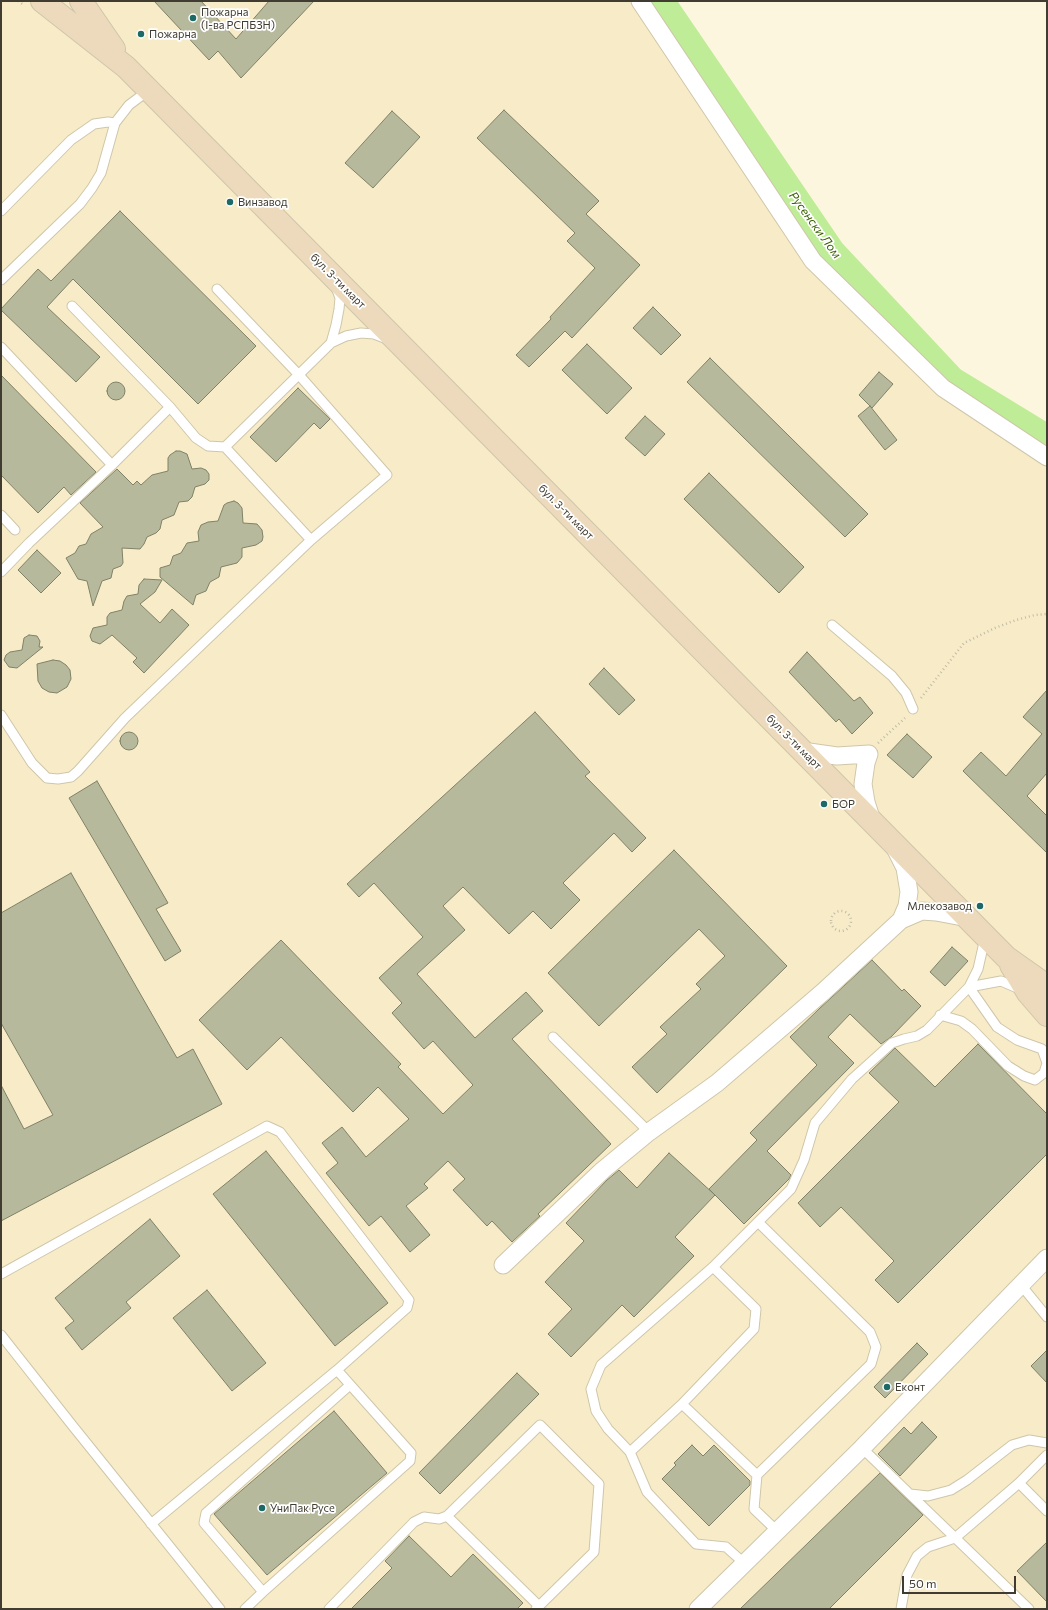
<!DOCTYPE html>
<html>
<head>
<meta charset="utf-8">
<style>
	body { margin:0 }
	#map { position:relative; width:1048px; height:1610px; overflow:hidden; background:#fdf6df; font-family:Commissioner,sans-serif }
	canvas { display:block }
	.frame { position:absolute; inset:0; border:2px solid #403c31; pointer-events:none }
	.scale { position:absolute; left:902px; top:1576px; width:114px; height:18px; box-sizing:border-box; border:2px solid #403c31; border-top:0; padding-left:5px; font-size:12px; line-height:14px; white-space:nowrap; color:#403c31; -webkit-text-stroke:3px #fff; paint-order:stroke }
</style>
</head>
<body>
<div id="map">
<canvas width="1048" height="1610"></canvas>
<div class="frame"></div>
<div class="scale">50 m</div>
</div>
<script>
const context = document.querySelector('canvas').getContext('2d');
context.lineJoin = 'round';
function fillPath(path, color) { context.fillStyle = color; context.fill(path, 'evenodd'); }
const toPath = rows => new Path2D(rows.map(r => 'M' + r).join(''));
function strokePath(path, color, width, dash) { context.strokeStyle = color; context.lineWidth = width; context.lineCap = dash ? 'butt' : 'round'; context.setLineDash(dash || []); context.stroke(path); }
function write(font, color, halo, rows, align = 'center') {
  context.font = font + ' Commissioner,sans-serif'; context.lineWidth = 3.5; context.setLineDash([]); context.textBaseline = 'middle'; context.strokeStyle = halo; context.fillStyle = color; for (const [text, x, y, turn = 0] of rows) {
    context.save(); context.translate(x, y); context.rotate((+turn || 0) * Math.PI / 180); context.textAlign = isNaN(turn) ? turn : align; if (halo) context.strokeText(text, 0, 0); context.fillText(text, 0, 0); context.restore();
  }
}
const built = toPath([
	[1,1,645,1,740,132,825,259,976,413,1047,458,1047,1609,1,1609]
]);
const river = toPath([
	[661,1,832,252,952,380,1047,438]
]);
const building = toPath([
	[154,1,201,1,236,39,269,1,314,1,241,78,218,51,209,60,154,1],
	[504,110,599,201,586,214,640,265,572,338,565,331,529,367,516,355,551,319,550,317,595,268,567,241,575,233,477,138,504,110],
	[392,111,420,137,373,188,345,163,392,111],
	[120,211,256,346,198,404,73,279,47,307,100,357,76,382,1,310,1,309,38,269,51,281,120,211],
	[653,307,681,335,661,355,633,328,653,307],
	[587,344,632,388,607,414,562,370,587,344],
	[710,358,868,514,845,537,687,382,710,358],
	[879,372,893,384,872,408,859,395,879,372],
	[1,375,96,472,71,495,64,487,38,513,1,475,1,375],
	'107 391a9 9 0 1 1 18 0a9 9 0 1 1-18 0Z',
	[298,388,330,419,320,429,314,423,276,462,250,437,298,388],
	[870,406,897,440,885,450,858,416,870,406],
	[645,416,665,434,645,456,625,438,645,416],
	[176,451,180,451,187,454,192,469,201,468,206,470,209,474,209,480,205,484,195,487,192,497,188,501,179,502,174,515,162,520,160,529,156,533,147,537,144,544,140,549,122,548,123,563,121,566,113,569,111,578,102,581,93,606,87,581,78,579,66,558,75,553,79,546,86,544,91,534,103,527,80,503,117,469,133,485,137,481,141,485,152,475,168,471,168,458,170,455,176,451],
	[709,473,804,567,779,593,684,499,709,473],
	[234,501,238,503,242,508,243,523,257,524,262,530,263,537,262,541,256,545,242,548,242,557,237,563,221,567,219,577,210,582,206,591,196,595,193,605,160,577,160,568,170,565,173,556,181,553,187,543,199,541,198,532,201,525,208,522,218,521,224,505,227,503,234,501],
	[37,550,61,573,41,593,18,570,37,550],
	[144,579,162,580,155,592,140,604,160,623,172,609,189,625,144,673,133,662,137,658,112,635,100,644,92,641,90,636,93,628,107,625,107,617,110,613,122,610,124,601,127,596,138,594,139,585,144,579],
	[29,635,37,636,40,641,39,647,43,647,17,668,9,667,4,660,6,655,10,652,22,650,24,638,29,635],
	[807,652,854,701,860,697,873,713,852,734,839,719,836,722,789,672,807,652],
	[53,660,60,661,66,665,70,670,71,679,67,687,57,693,49,692,42,688,38,681,37,664,53,660],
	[604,668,635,700,619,715,589,684,604,668],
	[1047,690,1047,773,1027,796,1047,816,1047,853,963,771,981,752,1006,776,1042,734,1023,717,1047,690],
	[535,712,590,772,585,776,646,838,632,852,614,833,563,883,580,900,551,929,533,911,509,934,463,887,443,906,465,930,417,974,475,1038,526,992,543,1011,512,1039,611,1144,538,1214,540,1216,512,1242,492,1221,487,1226,453,1190,465,1179,448,1161,424,1184,428,1188,406,1206,430,1235,410,1252,381,1216,369,1226,326,1173,338,1163,322,1143,342,1127,366,1157,409,1119,378,1087,353,1112,281,1037,247,1070,199,1020,281,940,401,1064,398,1067,443,1114,473,1085,433,1041,424,1049,392,1013,402,1003,379,978,423,937,374,883,359,897,347,884,535,712],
	'120 741a9 9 0 1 1 18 0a9 9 0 1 1-18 0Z',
	[907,734,932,757,913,778,887,755,907,734],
	[97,781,168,903,156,909,181,951,165,961,69,798,97,781],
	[674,850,787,966,657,1093,632,1067,667,1034,660,1027,701,989,696,984,725,956,699,929,599,1026,548,973,674,850],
	[71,873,177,1058,193,1049,222,1104,1,1221,1,1085,24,1129,53,1115,1,1023,1,913,71,873],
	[952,947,968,961,945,986,930,972,952,947],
	[872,960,902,991,904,989,921,1006,891,1037,881,1044,850,1014,828,1037,854,1063,767,1151,791,1175,789,1179,744,1224,709,1189,757,1140,750,1133,817,1065,790,1037,819,1009,872,960],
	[978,1044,1047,1114,1047,1154,898,1303,875,1280,894,1261,841,1207,820,1227,798,1203,899,1102,869,1073,895,1048,935,1087,978,1044],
	[266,1151,388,1303,335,1346,213,1194,266,1151],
	[669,1153,715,1195,675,1237,694,1256,634,1317,622,1305,571,1357,548,1334,572,1309,545,1282,584,1241,566,1223,607,1180,619,1170,637,1188,669,1153],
	[150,1219,180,1256,126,1302,131,1308,82,1350,65,1328,74,1321,55,1298,150,1219],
	[207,1290,266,1363,232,1391,173,1318,207,1290],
	[917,1343,928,1354,885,1398,874,1387,917,1343],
	[1047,1350,1047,1383,1031,1366,1047,1350],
	[517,1373,539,1394,440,1494,419,1473,517,1373],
	[334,1411,387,1473,267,1575,214,1514,334,1411],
	[922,1422,937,1437,900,1476,878,1454,904,1427,911,1434,922,1422],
	[692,1445,703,1456,714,1445,750,1481,750,1485,709,1526,662,1479,676,1465,674,1463,692,1445],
	[880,1473,923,1515,829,1609,740,1609,880,1473],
	[409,1536,451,1577,473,1554,523,1603,517,1609,351,1609,392,1568,385,1561,409,1536],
	[1047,1542,1047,1602,1017,1571,1047,1542]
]);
const path = toPath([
	[18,1,24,5],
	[921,698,964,643,995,628,1016,620,1035,615,1047,614],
	[878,743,905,718],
	'831 921a10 10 0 1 1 20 0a10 10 0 1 1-20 0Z'
]);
const service = toPath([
	[1,211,71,140,94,124,108,122,115,123],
	[1,280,80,204,92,188,101,173,115,123,129,105,149,90],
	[336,287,340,298,339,309,336,325,331,343,346,336,361,333,374,334,387,339],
	[217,289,299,375,387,475,311,540,225,447],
	[72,306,170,407,196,438,208,446,225,447,331,343],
	[1,347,112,465],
	[1,515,15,530],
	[1,572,29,543,112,465,170,407],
	[832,625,892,676,906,693,913,709],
	[1,715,32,763,47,778,58,779,71,777,78,771,125,718,311,540],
	[969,987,997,1027,1017,1040,1042,1049,1047,1063],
	[969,987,1001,981,1022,990],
	[940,1015,961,1021,972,1029,1008,1066,1024,1076,1035,1080,1044,1073,1047,1063],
	[553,1037,649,1132],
	[713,1267,756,1309,754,1329,682,1404,757,1475,754,1509,777,1531],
	[1,1274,267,1126,280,1132,409,1300,407,1308,337,1370,151,1524],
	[1021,1285,1047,1317],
	[1,1335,72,1425,220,1609],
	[862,1448,1029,1609],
	[630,1452,682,1404],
	[1047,1455,1019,1483,1047,1511],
	[757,1475,871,1364,876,1347,870,1332,758,1222],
	[910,1494,928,1496,951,1490,967,1480,1012,1445,1029,1440,1047,1443],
	[447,1516,539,1606,536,1609],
	[744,1563,726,1547,696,1544,647,1492,630,1452,608,1429,596,1411,591,1389,601,1365,713,1267,791,1189,804,1160,815,1123,852,1079,892,1043,904,1039,917,1036,927,1030,969,987,978,969,985,938],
	[263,1592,410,1461,411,1453,337,1370],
	[245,1609,263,1592,204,1523,206,1513,350,1385],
	[329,1609,414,1522,424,1517,439,1519,447,1516,540,1425,599,1484,594,1552,539,1606],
	[901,1609,907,1575,917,1556,928,1547,955,1538,1019,1483]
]);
const minor = toPath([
	[640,1,813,261,943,388,1047,457],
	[802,751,837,756,869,754,866,763,863,784,866,802,872,821],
	[896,850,905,868,909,892,907,906,901,920,922,911,936,912,968,918],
	[503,1265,603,1170,649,1132,717,1083,823,992,901,920],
	[698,1609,862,1448,1047,1258]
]);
const secondary = toPath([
	[42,1,126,67,1006,957,1047,986],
	[81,1,114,49],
	[1011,965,1028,993,1047,1015]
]);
const markers = [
	[193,18,4,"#1d6966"],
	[141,34,4,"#1d6966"],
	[230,202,4,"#1d6966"],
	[824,804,4,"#1d6966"],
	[980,906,4,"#1d6966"],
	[887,1387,4,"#1d6966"],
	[262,1508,4,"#1d6966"]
];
const poiNames = [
	["Пожарна",201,12],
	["(I-ва РСПБЗН)",201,25],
	["Пожарна",149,34],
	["Винзавод",238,202],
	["БОР",832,804],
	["Млекозавод",972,906,"right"],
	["Еконт",895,1387],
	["УниПак Русе",270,1508]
];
const streetNames = [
	["бул. 3-ти март",338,281,45],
	["бул. 3-ти март",566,512,45],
	["бул. 3-ти март",794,742,45]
];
const waterNames = [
	["Русенски Лом",815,225,54]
];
fillPath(built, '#f8ecc8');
strokePath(river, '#bfec96', 27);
fillPath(building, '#b7b99d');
strokePath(building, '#808267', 1);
strokePath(service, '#cfc6aa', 11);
strokePath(minor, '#cfc6aa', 19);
strokePath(secondary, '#cfc6aa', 24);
strokePath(path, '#c1bba8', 2.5, [1, 3]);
strokePath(service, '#fff', 9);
strokePath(minor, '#fff', 17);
strokePath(secondary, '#eddabc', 22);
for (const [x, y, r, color] of markers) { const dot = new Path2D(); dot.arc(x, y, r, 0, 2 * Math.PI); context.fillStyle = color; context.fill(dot); strokePath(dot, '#fff', 1.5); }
write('11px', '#403c31', '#fff', poiNames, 'left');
write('11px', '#403c31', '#fff', streetNames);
write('italic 12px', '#395f00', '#fff', waterNames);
</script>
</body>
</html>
